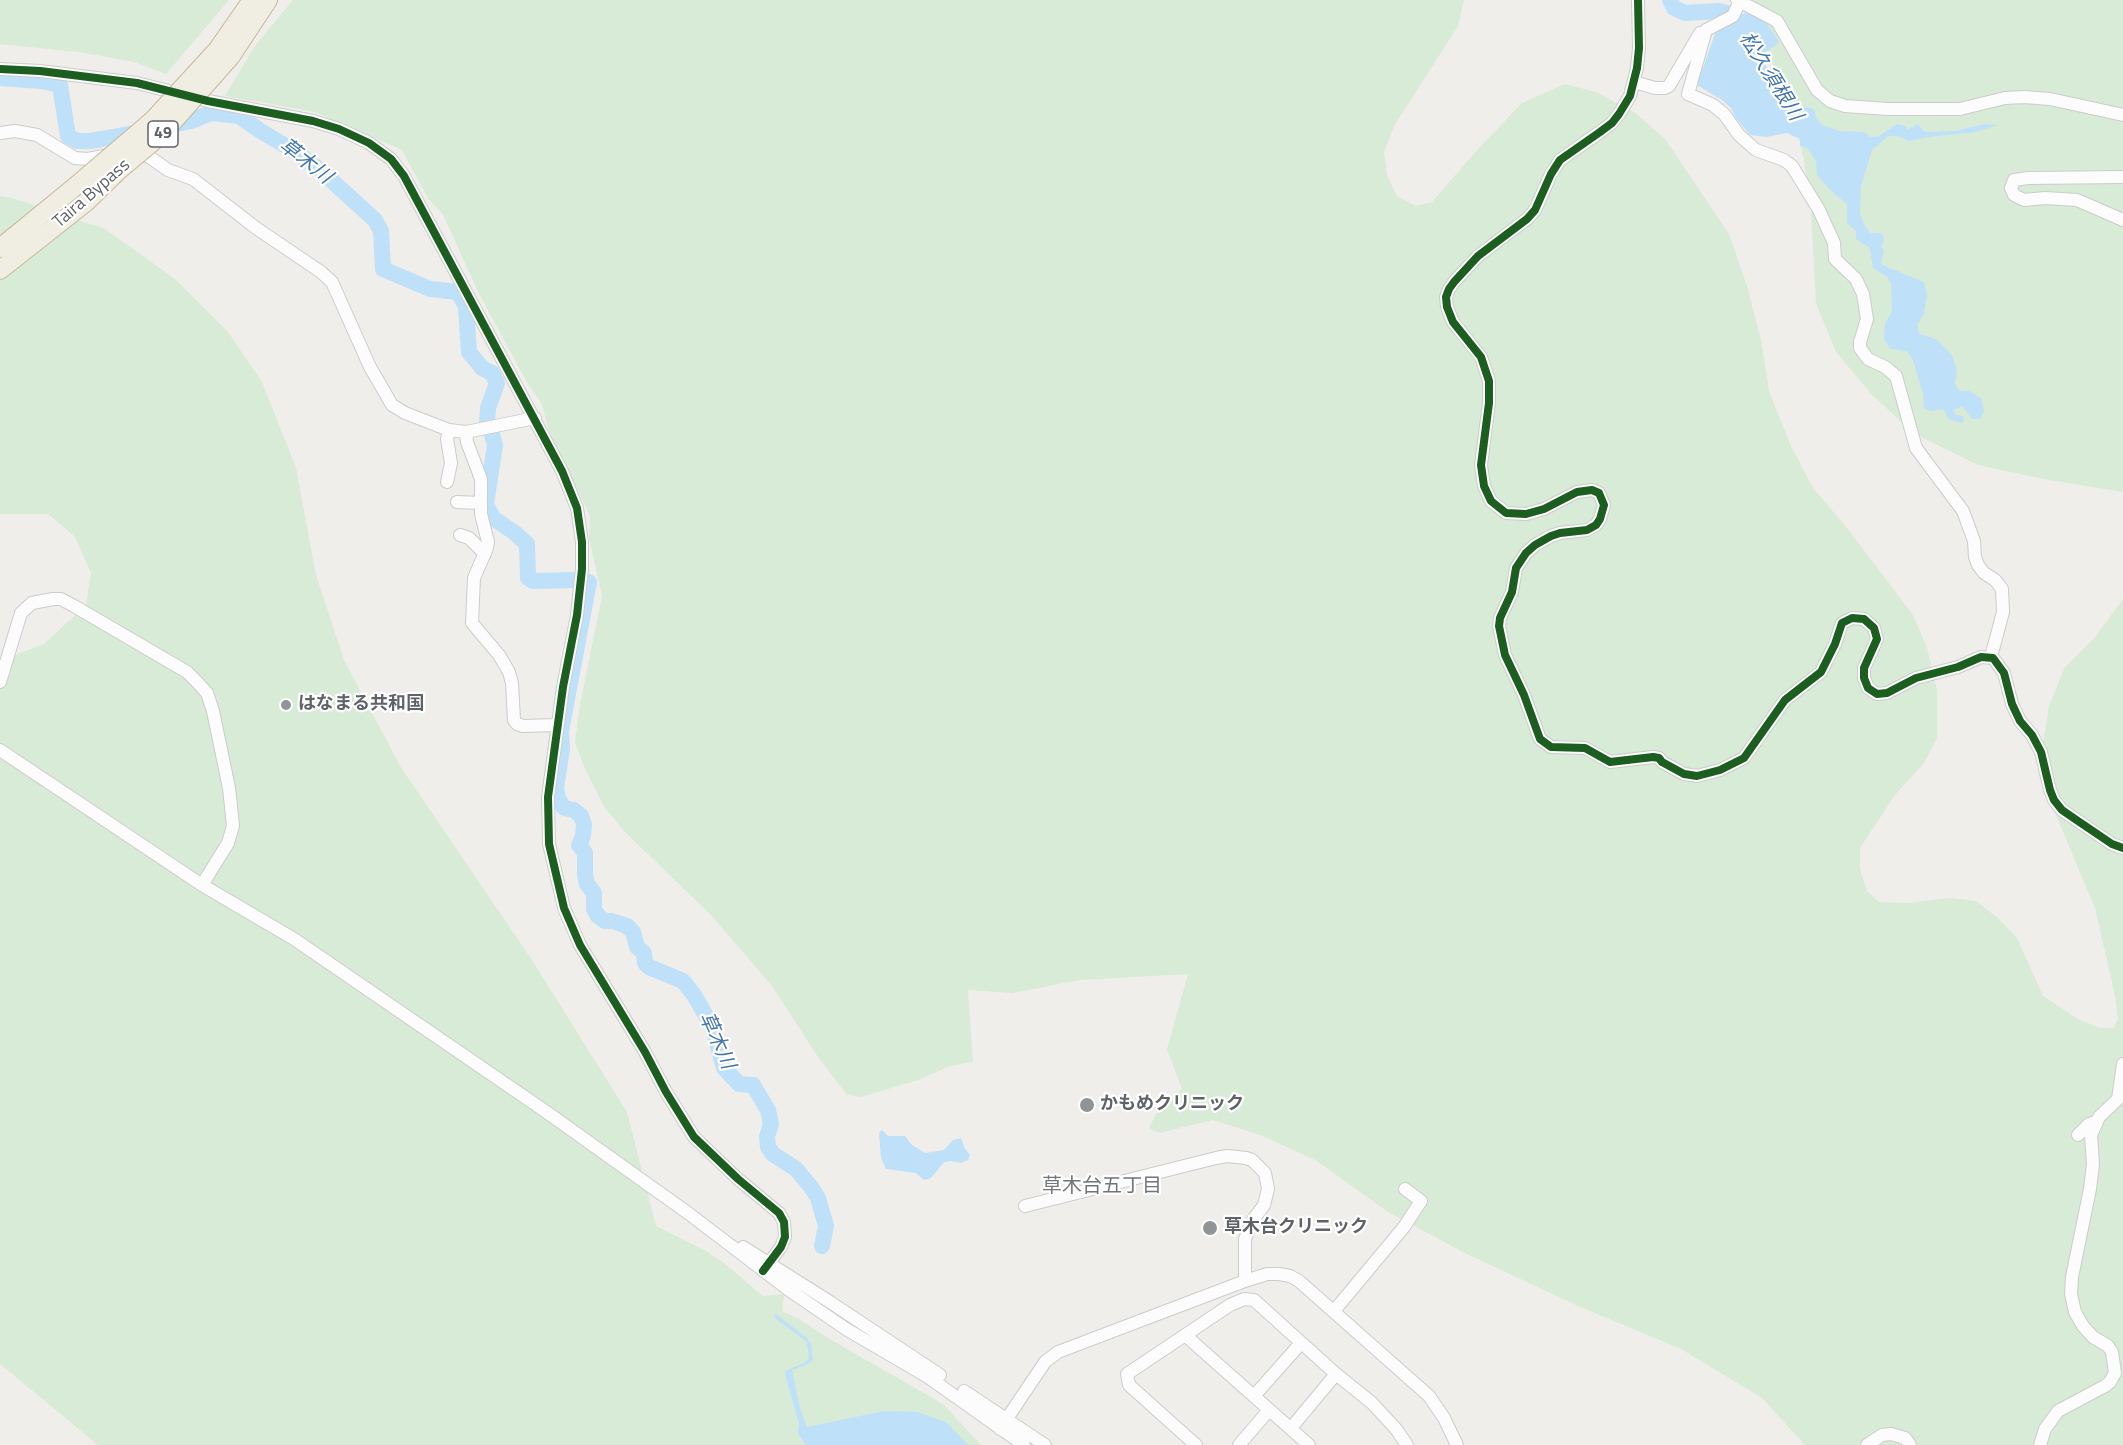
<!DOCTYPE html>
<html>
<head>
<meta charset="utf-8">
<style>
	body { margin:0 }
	canvas { display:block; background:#efeeea }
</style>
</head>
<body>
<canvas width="2123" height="1445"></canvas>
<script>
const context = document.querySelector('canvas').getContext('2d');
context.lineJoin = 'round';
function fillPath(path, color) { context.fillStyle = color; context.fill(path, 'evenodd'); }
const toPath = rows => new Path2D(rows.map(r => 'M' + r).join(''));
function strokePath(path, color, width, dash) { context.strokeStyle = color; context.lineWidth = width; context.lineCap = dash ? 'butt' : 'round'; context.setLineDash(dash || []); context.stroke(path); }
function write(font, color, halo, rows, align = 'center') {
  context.font = font + ' "Titillium Web","Noto Sans JP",sans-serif'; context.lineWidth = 4.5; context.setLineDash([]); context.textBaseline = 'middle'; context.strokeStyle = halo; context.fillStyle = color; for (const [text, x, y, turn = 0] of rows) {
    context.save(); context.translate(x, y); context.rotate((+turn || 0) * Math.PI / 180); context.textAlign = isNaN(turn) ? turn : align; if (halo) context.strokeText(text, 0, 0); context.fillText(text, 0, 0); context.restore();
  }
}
const green = toPath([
	[0,0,229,0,166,74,134,62,79,52,0,44],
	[293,0,1464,0,1458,26,1394,126,1384,152,1387,175,1397,196,1416,206,1432,202,1479,148,1522,103,1565,84,1596,92,1634,112,1665,139,1729,234,1747,286,1761,340,1769,391,1790,444,1813,488,1847,528,1913,615,1927,648,1937,690,1937,738,1924,763,1895,795,1860,848,1860,869,1867,891,1879,902,1907,903,1950,898,1976,901,1998,918,2017,938,2043,996,2078,1019,2100,1028,2114,1028,2118,1019,2115,996,2095,908,2051,803,2041,756,2049,706,2065,667,2096,636,2123,599,2123,1445,1805,1445,1762,1398,1681,1349,1578,1306,1465,1253,1388,1212,1317,1161,1263,1136,1213,1120,1159,1133,1149,1128,1156,1114,1182,1089,1167,1049,1188,974,1080,980,1012,993,968,990,973,1062,950,1066,918,1080,861,1097,847,1095,818,1057,772,986,711,915,627,834,604,807,585,769,575,742,580,705,602,596,589,538,590,516,548,428,542,404,528,384,478,292,443,214,429,200,402,150,315,112,225,96,255,46],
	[1737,0,2123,0,2123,492,2044,479,1978,465,1915,434,1872,395,1836,352,1816,303,1810,196,1801,145,1767,47],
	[0,196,12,198,105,229,175,279,228,332,262,382,296,468,316,575,344,660,400,766,532,960,627,1112,656,1226,706,1251,724,1263,763,1296,784,1294,782,1311,799,1319,833,1341,943,1404,981,1445,98,1445,0,1364,0,661,44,644,86,605,91,573,75,537,48,514,0,514]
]);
const water = toPath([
	[1751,12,1759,13,1778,40,1779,43,1764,53,1764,64,1771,71,1777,83,1795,91,1802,107,1811,108,1815,111,1816,118,1822,125,1840,131,1864,132,1870,137,1879,136,1897,124,1905,126,1908,130,1917,124,1925,132,1955,131,1985,124,1998,125,1975,132,1929,137,1909,141,1898,136,1888,136,1872,150,1861,186,1860,213,1864,225,1870,233,1880,233,1883,235,1884,241,1881,246,1884,251,1881,261,1882,265,1924,282,1927,294,1924,314,1918,323,1918,330,1920,334,1936,339,1952,355,1957,372,1955,382,1956,386,1960,391,1969,391,1981,398,1984,412,1980,419,1972,419,1962,406,1953,411,1956,415,1963,416,1964,422,1961,423,1949,419,1943,409,1930,411,1924,408,1923,394,1913,360,1907,351,1891,349,1884,340,1885,323,1892,312,1891,283,1887,277,1873,268,1870,248,1856,239,1856,231,1847,223,1847,204,1829,189,1817,175,1816,161,1807,148,1800,146,1800,139,1787,133,1766,137,1750,135,1735,117,1731,108,1722,100,1697,85,1718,25,1742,14],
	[882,1130,888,1136,905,1136,912,1145,925,1153,944,1150,953,1140,961,1138,964,1147,970,1155,968,1160,960,1163,952,1161,944,1162,931,1178,924,1180,916,1173,886,1169,881,1158,879,1133],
	[774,1314,776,1314,807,1338,811,1344,813,1360,806,1365,792,1370,800,1408,807,1427,884,1411,917,1412,946,1422,968,1445,806,1445,798,1434,799,1424,785,1374,785,1371,804,1363,809,1358,807,1342,776,1319]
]);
const river = toPath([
	[1670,0,1674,8,1685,13,1719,11,1727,13,1740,27],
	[0,78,41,81,60,85,68,136,77,141,90,141,114,137,191,121,211,113,239,116,259,130,299,154,321,171,375,220,381,231,383,269,430,289,458,292,466,307,469,352,482,368,492,373,497,383,488,408,487,423],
	[491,431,495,445,486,504,493,518,515,533,527,544,528,578,533,581,572,580],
	[589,582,561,731,562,749,556,788,558,798,564,808,574,810,581,816,584,824,583,836,579,845,585,853,585,875,587,884,594,893,594,909,598,916,605,921,612,921,627,926,633,932,637,947,644,953,645,963,649,967,683,981,694,995,712,1026,724,1068,739,1084,753,1085,768,1110,771,1124,767,1137,768,1147,773,1154,796,1169,811,1187,818,1198,826,1226,822,1246]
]);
const minor = toPath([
	[1638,0,1639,48,1637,68,1630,96,1619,114,1612,123,1600,132,1560,160,1551,174,1535,210,1527,219,1478,256,1454,282,1449,289,1446,297,1447,307,1453,322,1481,357,1489,381,1489,403,1481,465,1484,486,1491,501,1506,513,1526,514,1544,509,1577,492,1592,490,1599,493,1604,505,1600,519,1596,525,1587,530,1560,533,1551,536,1535,545,1526,553,1516,568,1512,592,1500,618,1499,626,1505,655,1524,695,1540,739,1551,747,1585,748,1610,762,1653,757,1659,758,1662,762,1684,774,1697,776,1720,770,1744,758,1785,700,1821,672,1835,644,1842,623,1852,618,1864,619,1874,628,1877,639,1864,668,1864,678,1868,688,1877,694,1887,693,1916,678,1958,667,1981,657,1993,658,2004,673,2012,704,2020,721,2032,735,2041,752,2050,790,2054,800,2062,810,2075,819,2112,844,2123,848],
	[1737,0,1777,21,1817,90,1830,101,1845,106,1888,109,1960,109,2005,98,2024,97,2050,99,2123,115],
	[1740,1,1733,16,1706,30,1688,94,1713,105,1724,114,1739,135,1756,150,1784,160,1792,166,1819,210,1834,243,1835,259,1856,279,1863,294,1867,319,1860,342,1860,348,1868,359,1885,367,1896,376,1916,448,1963,511,1974,541,1975,557,1978,565,1984,573,1995,580,2002,589,2003,612,1991,657],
	[0,69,40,71,137,83,208,101,313,121,339,129,369,143,391,159,404,176,562,471,577,508,582,542,582,569,577,615,563,687,548,797,549,844,564,908,580,945,645,1052,666,1092,694,1137,738,1179,779,1213,784,1222,785,1237,781,1247,763,1271],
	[1634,82,1655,88,1665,88,1669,86,1700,33],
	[0,133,15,131,37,135,75,158,88,159,109,155],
	[135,155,148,156,168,170,193,179,256,228,321,272,332,282,370,367,392,405,405,413,449,430,466,432,535,418],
	[2123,177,2028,178,2014,180,2011,188,2014,195,2024,200,2045,198,2077,200,2123,220],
	[466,432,467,442,481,479,481,514,488,542,487,548,474,578,472,623,499,655,509,672,512,683,514,720,517,724,523,726,557,725],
	[447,482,451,463,447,439,449,430],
	[457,502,481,503],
	[460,535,469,538,485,554],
	[0,682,21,613,32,603,53,599,61,599,74,606,187,672,198,683,207,693,213,711,229,788,233,826,228,843,202,885],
	[0,750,202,885,294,939,545,1111,688,1213,789,1290,846,1329,928,1377,1024,1445],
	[2078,1135,2089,1124,2096,1122],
	[1025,1206,1216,1158,1227,1156,1246,1158,1252,1160,1265,1173,1268,1189,1264,1205,1253,1220,1245,1239,1245,1281],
	[743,1247,830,1302,940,1375],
	[1334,1311,1404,1227,1421,1201,1405,1189],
	[1186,1336,1309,1445],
	[964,1391,1045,1445],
	[1254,1396,1301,1343],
	[1291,1428,1336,1374],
	[1000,1429,1045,1362,1058,1352,1245,1281,1267,1274,1279,1274,1290,1276,1299,1281,1429,1396,1444,1418,1457,1445],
	[1196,1445,1129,1385,1127,1374,1230,1305,1244,1299,1254,1300,1336,1374,1372,1403,1396,1429,1407,1445],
	[1239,1445,1269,1410],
	[1867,1445,1882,1435,1891,1434,1905,1438,1910,1445],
	[2040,1445,2045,1429,2058,1411,2105,1386,2110,1382,2115,1373,2112,1352,2108,1346,2093,1337,2083,1326,2075,1312,2071,1294,2072,1277,2090,1189,2093,1164,2091,1135,2099,1117,2118,1099,2123,1064]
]);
const highway = toPath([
	[218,49,252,0],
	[231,56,268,0],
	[0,248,71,190],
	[0,270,85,203]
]);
const highwayBridge = toPath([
	[71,190,153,120,218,49],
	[85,203,119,170,162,134,231,56]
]);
const cycleway = toPath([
	[1638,0,1639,48,1637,68,1630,96,1619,114,1612,123,1600,132,1560,160,1551,174,1535,210,1527,219,1478,256,1454,282,1449,289,1446,297,1447,307,1453,322,1481,357,1489,381,1489,403,1481,465,1484,486,1491,501,1506,513,1526,514,1544,509,1577,492,1592,490,1599,493,1604,505,1600,519,1596,525,1587,530,1560,533,1551,536,1535,545,1526,553,1516,568,1512,592,1500,618,1499,626,1505,655,1524,695,1540,739,1551,747,1585,748,1610,762,1653,757,1659,758,1662,762,1684,774,1697,776,1720,770,1744,758,1785,700,1821,672,1835,644,1842,623,1852,618,1864,619,1874,628,1877,639,1864,668,1864,678,1868,688,1877,694,1887,693,1916,678,1958,667,1981,657,1993,658,2004,673,2012,704,2020,721,2032,735,2041,752,2050,790,2054,800,2062,810,2075,819,2112,844,2123,848],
	[0,69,40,71,137,83,208,101,313,121,339,129,369,143,391,159,404,176,562,471,577,508,582,542,582,569,577,615,563,687,548,797,549,844,564,908,580,945,645,1052,666,1092,694,1137,738,1179,779,1213,784,1222,785,1237,781,1247,763,1271]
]);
const markers = [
	[286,705,6,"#919496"],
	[1087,1105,8,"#919496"],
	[1210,1228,8,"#919496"]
];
const shields = [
	[163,134,30]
];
const shieldNames = [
	["49",163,134]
];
const streetNames = [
	["Taira Bypass",92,194,-41]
];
const poiNames = [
	["はなまる共和国",298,705],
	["かもめクリニック",1100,1105],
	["草木台クリニック",1224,1228]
];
const waterNames = [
	["松久須根川",1770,77,58],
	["草木川",305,162,38],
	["草木川",716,1041,66]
];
const neighbourhoodNames = [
	["草木台五丁目",1102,1187]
];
fillPath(green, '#d8ebd6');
fillPath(water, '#bfe0f9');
strokePath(river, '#bfe0f9', 16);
strokePath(minor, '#cbcccc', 14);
strokePath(highway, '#c8b996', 20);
strokePath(minor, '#fdfcfc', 12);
strokePath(highway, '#f0ede3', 18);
strokePath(highwayBridge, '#c8b996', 20, []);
strokePath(highwayBridge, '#f0ede3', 18);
strokePath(cycleway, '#1b5e20', 8);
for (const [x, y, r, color] of markers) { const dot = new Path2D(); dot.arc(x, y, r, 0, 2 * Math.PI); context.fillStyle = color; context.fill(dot); strokePath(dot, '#fff', 2); }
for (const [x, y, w] of shields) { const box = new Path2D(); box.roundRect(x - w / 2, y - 13, w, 26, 4.5); context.fillStyle = '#fff'; context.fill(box); strokePath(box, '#5f6368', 1.5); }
write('bold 16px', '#5f6368', null, shieldNames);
write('18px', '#5f6368', '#fff', streetNames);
write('bold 18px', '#5f6368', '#fff', poiNames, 'left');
write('italic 20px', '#4174aa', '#fff', waterNames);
write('20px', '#70757a', '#fff', neighbourhoodNames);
</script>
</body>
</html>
